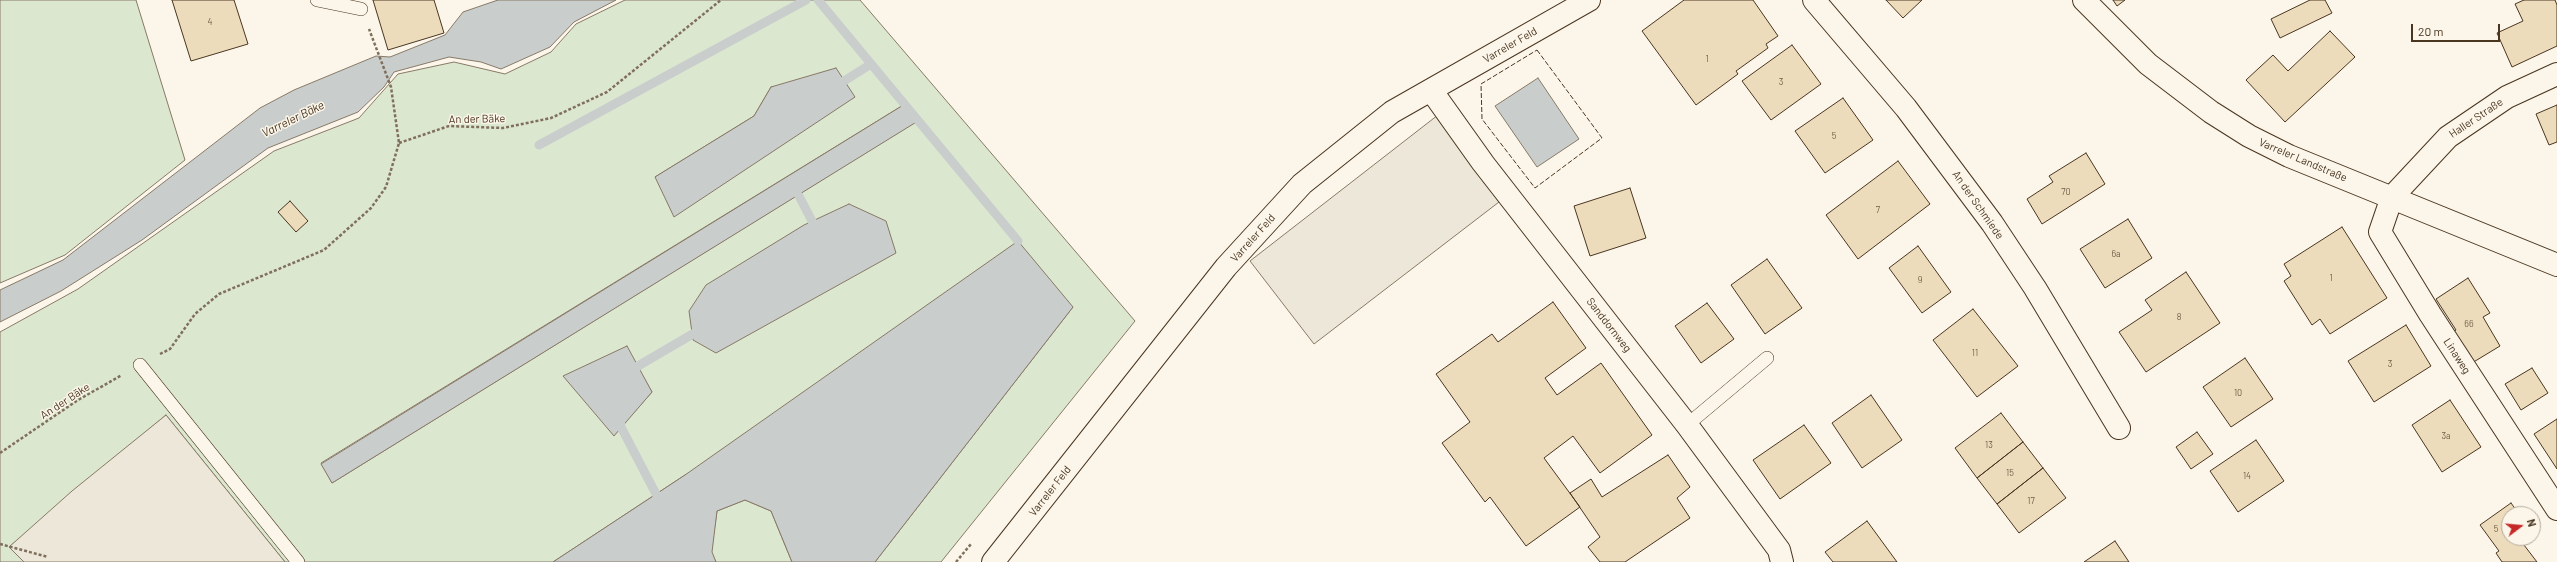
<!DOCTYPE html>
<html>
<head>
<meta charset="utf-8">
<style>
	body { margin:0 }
	#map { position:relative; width:2557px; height:562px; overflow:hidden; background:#fbf6e9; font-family:Barlow,sans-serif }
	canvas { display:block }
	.north { position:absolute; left:2501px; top:506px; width:40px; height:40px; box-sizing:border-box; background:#fbf6e9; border:1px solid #b4a999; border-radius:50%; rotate:74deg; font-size:11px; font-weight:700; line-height:16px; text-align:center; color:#4a3520 }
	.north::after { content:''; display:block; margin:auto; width:14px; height:18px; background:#c62828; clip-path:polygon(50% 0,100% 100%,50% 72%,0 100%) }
	.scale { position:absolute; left:2411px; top:24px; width:89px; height:18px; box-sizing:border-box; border:2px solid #4a3520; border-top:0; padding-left:5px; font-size:12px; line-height:14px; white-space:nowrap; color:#4a3520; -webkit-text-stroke:3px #fbf6e9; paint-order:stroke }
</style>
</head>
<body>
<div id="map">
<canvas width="2557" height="562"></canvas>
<div class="north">N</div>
<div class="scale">20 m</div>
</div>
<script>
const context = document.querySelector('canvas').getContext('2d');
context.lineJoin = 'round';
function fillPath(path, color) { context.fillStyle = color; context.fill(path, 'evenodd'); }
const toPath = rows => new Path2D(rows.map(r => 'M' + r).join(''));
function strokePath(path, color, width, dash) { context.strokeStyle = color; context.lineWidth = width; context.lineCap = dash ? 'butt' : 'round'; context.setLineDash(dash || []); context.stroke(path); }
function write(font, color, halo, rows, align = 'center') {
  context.font = font + ' Barlow,sans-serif'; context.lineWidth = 3; context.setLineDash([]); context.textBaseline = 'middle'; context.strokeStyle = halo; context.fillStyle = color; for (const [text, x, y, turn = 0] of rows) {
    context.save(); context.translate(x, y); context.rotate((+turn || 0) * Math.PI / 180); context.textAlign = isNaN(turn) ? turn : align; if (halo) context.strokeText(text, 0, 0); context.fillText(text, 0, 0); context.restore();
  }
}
const green = toPath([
	[0,0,136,0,185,160,65,255,0,283,0,0],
	[625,0,860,0,1135,321,941,562,875,562,1073,307,685,475,553,562,285,562,166,415,9,547,24,562,0,562,0,332,78,289,274,151,359,118,398,74,454,62,505,74,551,52,576,24,625,0],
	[771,87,855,97,655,177,754,116,771,87],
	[905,104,917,121,332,483,321,463,905,104],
	[626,347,652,392,614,435,626,347],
	[745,500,771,511,792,562,716,562,711,552,717,511,745,500]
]);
const parking = toPath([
	[1438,115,1499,202,1314,344,1250,261,1438,115],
	[166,415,285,562,24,562,9,547,72,491,166,415]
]);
const water = toPath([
	[498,0,616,0,574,22,550,47,501,69,481,62,449,57,394,72,384,87,358,112,268,148,142,240,61,291,0,322,0,290,63,260,260,108,294,90,376,56,390,57,445,35,463,12,498,0],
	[836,68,855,97,674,217,655,177,754,116,771,87,836,68],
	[1538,78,1579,139,1537,167,1495,106,1538,78],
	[905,104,918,121,332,483,321,464,905,104],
	[849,204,886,221,896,253,716,353,693,340,689,311,706,285,804,225,849,204],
	[1018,241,1073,307,875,562,792,562,771,511,745,500,717,511,712,552,716,562,553,562,685,475,1018,241],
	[627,346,652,392,614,436,563,376,627,346]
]);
const stream = toPath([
	[818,0,1018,241],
	[844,81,871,64],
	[539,145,806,0],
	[799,196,812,221,815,232],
	[630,376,638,366,703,328],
	[619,416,621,427,656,494]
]);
const building = toPath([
	[172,0,234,0,248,44,191,61,172,0],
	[373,0,434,0,444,33,388,50,373,0],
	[1684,0,1753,0,1778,36,1766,44,1768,48,1736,71,1738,74,1696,105,1642,31,1684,0],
	[1886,0,1922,0,1903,18,1886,0],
	[2113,0,2125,0,2117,6,2113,0],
	[2310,0,2325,0,2332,13,2280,38,2271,19,2310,0],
	[2524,0,2555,0,2557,5,2557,46,2512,67,2497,33,2523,21,2515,4,2524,0],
	[2330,31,2355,57,2285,122,2246,80,2273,55,2288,71,2330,31],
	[1792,45,1821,84,1771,120,1742,81,1792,45],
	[1843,98,1873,140,1825,173,1795,131,1843,98],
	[2557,105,2557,142,2549,145,2536,114,2557,105],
	[2086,153,2105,184,2042,224,2027,199,2053,182,2049,176,2086,153],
	[1898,161,1930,204,1858,259,1826,215,1898,161],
	[1630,188,1646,238,1590,256,1574,206,1630,188],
	[290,201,308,221,296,232,278,212,290,201],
	[2128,219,2152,258,2105,288,2080,249,2128,219],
	[2342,227,2387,298,2330,334,2320,319,2312,325,2284,281,2291,276,2284,264,2342,227],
	[1918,246,1951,292,1922,313,1889,268,1918,246],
	[1767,259,1802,308,1765,334,1731,285,1767,259],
	[2186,272,2220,323,2146,372,2119,332,2152,310,2145,300,2186,272],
	[2468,278,2490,313,2483,317,2500,346,2467,366,2448,335,2456,330,2436,299,2468,278],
	[1553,302,1586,348,1545,378,1557,395,1601,363,1652,435,1600,473,1573,436,1544,458,1580,507,1526,546,1490,497,1485,502,1442,443,1470,422,1436,374,1492,334,1498,342,1553,302],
	[1707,303,1734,339,1701,363,1675,326,1707,303],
	[1973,309,2018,366,1977,397,1933,340,1973,309],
	[2406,325,2431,366,2374,402,2348,361,2406,325],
	[2245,358,2273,399,2231,427,2203,387,2245,358],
	[2532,368,2548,393,2521,410,2505,384,2532,368],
	[1871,395,1902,440,1862,468,1832,423,1871,395],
	[2450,400,2481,447,2442,472,2412,425,2450,400],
	[2001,413,2023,442,1977,478,1955,448,2001,413],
	[2557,419,2557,469,2534,434,2557,419],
	[1804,425,1831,463,1780,499,1753,460,1804,425],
	[2197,432,2213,454,2191,469,2176,447,2197,432],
	[2256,440,2284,481,2238,512,2210,471,2256,440],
	[2023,442,2043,468,1997,504,1977,478,2023,442],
	[1668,455,1690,487,1677,498,1690,518,1625,562,1600,562,1588,547,1600,537,1570,493,1591,479,1602,497,1668,455],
	[2043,468,2066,498,2019,533,1997,504,2043,468],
	[2511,503,2519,514,2509,514,2509,538,2533,538,2533,534,2536,537,2524,545,2537,562,2502,562,2496,553,2499,551,2480,525,2511,503],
	[1867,521,1897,562,1833,562,1825,552,1867,521],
	[2115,541,2129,562,2084,562,2115,541]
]);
const path = toPath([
	[399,143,449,126,503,128,551,118,607,92,721,0],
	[160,354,170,349,195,314,219,294,324,250,371,208,386,187,399,143,391,87,369,29],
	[0,453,78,400,122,375],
	[0,544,48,557],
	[956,562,971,544]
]);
const lane = toPath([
	[317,0,361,9],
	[140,365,298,562],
	[1687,425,1767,358]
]);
const street = toPath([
	[1814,0,1906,108,1992,223,2035,288,2119,428],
	[2557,74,2507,97,2448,137,2392,197,2380,232,2430,314,2557,509],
	[1431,90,1483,163,1687,425,1779,550,1782,562],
	[993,562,1226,267,1302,184,1392,112,1589,0]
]);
const secondary = toPath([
	[2084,0,2148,64,2211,112,2249,136,2289,156,2557,265]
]);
const fence = toPath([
	[1537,50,1602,138,1535,188,1482,119,1481,84,1537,50]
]);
const numberNames = [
	["4",210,22],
	["1",1707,59],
	["3",1781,82],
	["5",1834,136],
	["70",2066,192],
	["7",1878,210],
	["6a",2116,254],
	["1",2331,278],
	["9",1920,280],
	["8",2179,317],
	["66",2469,324],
	["11",1975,353],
	["3",2390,364],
	["10",2238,393],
	["3a",2446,436],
	["13",1989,445],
	["15",2010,473],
	["14",2247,476],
	["17",2031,501],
	["5",2496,529]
];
const streetNames = [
	["Varreler Feld",1510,45,-30],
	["Haller Straße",2476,118,-34],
	["An der Bäke",477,119,-1],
	["Varreler Landstraße",2303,160,23],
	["An der Schmiede",1978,205,55],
	["Varreler Feld",1253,238,-48],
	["Sanddornweg",1609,325,52],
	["Linaweg",2457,356,57],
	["An der Bäke",65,401,-33],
	["Varreler Feld",1050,491,-52]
];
const waterNames = [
	["Varreler Bäke",293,119,-26]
];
fillPath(green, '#dce7d0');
strokePath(green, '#887966', 1);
fillPath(parking, '#ede7d9');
strokePath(parking, '#887966', 1);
fillPath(water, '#c9cecd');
strokePath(water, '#887966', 1);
strokePath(stream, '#c9cecd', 9);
fillPath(building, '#ecdcbc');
strokePath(building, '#4a3520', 1);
strokePath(lane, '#4a3520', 14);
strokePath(street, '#4a3520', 24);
strokePath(secondary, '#4a3520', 24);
strokePath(path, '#7f6f5c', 2.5, [3, 2]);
strokePath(lane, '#fbf6e9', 13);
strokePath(street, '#fbf6e9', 22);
strokePath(secondary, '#fbf6e9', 22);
strokePath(fence, '#4a3520', 1, [5, 2]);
write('9px', '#725f47', null, numberNames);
write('11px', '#4a3520', '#fbf6e9', streetNames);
write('italic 12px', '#4a3520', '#fbf6e9', waterNames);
</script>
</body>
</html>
